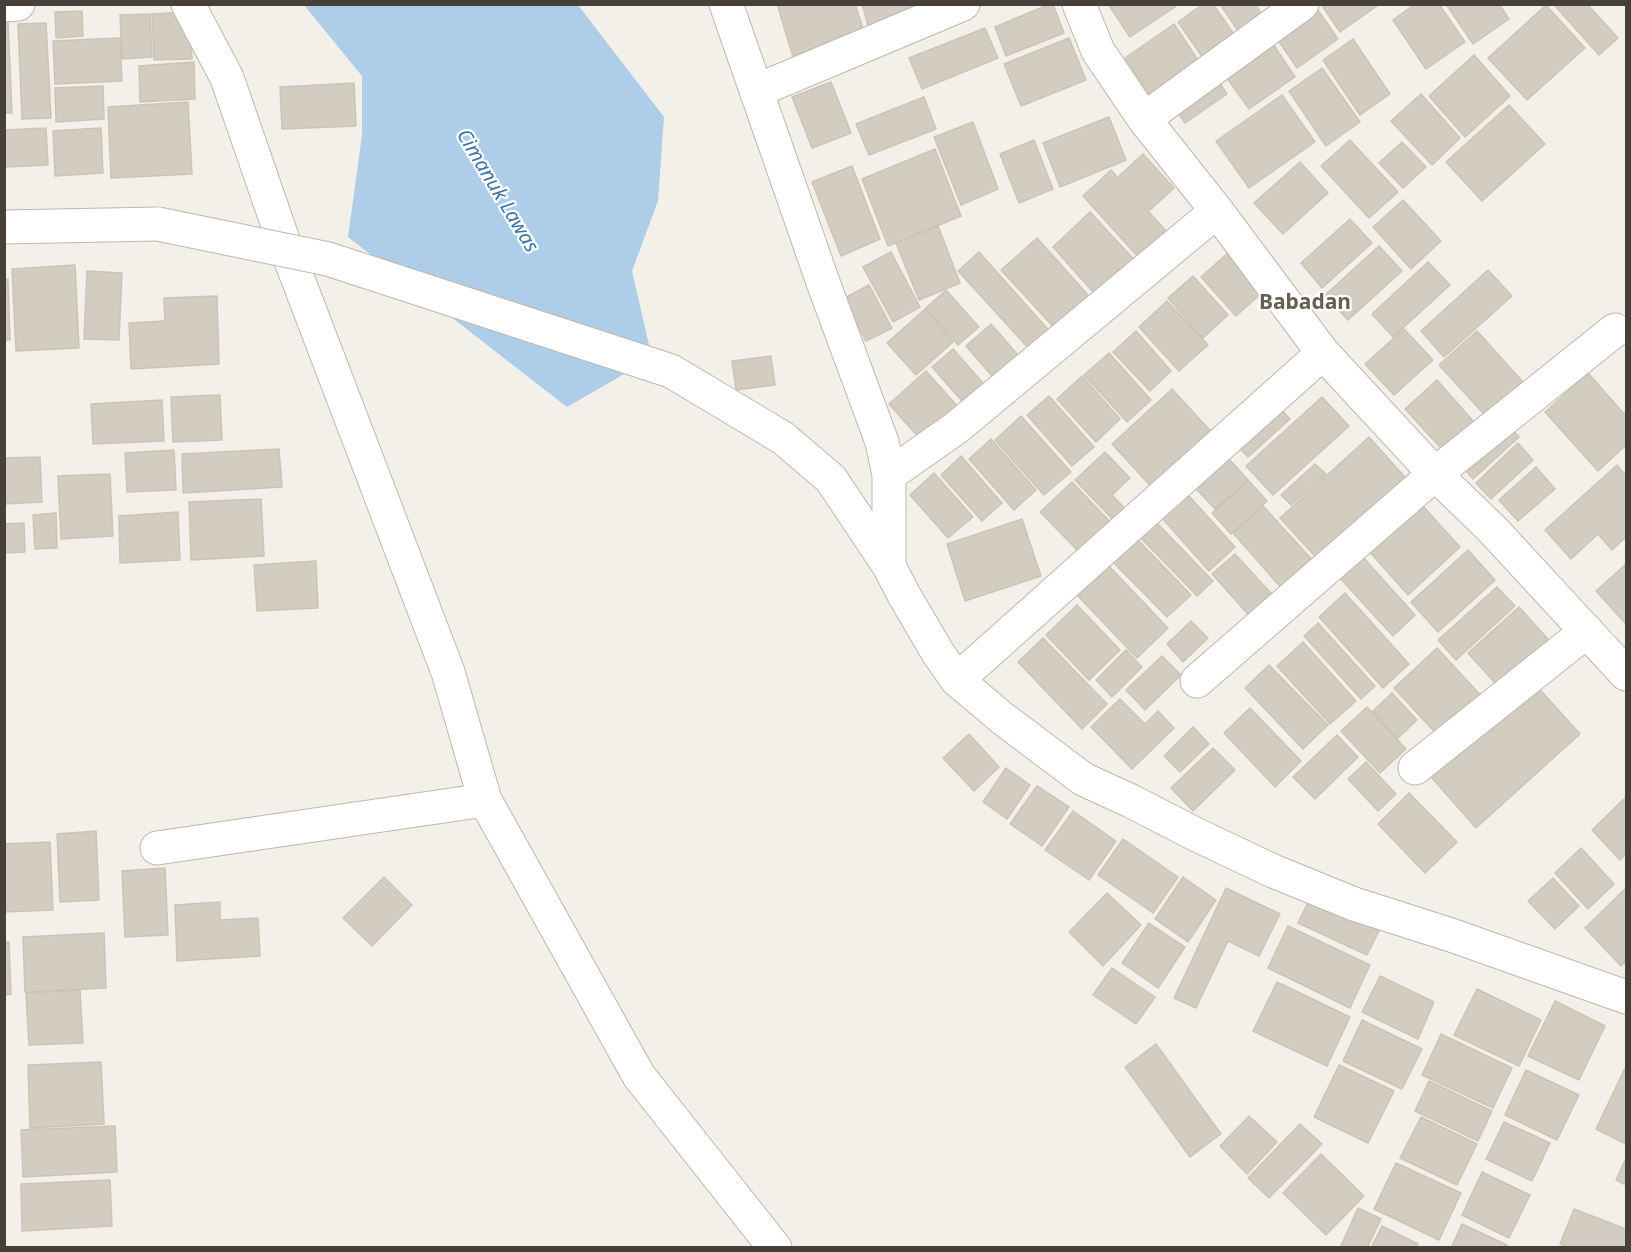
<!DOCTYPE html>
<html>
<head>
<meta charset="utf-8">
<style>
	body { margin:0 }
	#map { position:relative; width:1631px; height:1252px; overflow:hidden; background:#f3f0e9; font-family:"Noto Sans",sans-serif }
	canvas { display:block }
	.frame { position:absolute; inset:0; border:6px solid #454138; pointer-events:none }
</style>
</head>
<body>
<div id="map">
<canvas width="1631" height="1252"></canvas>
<div class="frame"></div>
</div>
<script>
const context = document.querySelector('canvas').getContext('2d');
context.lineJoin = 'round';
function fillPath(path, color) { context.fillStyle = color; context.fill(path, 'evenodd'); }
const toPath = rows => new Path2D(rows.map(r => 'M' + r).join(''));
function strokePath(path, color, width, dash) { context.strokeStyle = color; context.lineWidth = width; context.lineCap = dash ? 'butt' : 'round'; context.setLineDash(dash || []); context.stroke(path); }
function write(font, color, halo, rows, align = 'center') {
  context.font = font + ' "Noto Sans",sans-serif'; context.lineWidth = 4.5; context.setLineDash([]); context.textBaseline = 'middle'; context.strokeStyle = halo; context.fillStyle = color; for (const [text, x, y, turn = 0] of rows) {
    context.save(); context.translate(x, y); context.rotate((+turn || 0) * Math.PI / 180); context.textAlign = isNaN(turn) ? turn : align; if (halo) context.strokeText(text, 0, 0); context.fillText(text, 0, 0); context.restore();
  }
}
const water = toPath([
	[304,5,578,5,664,117,658,201,632,271,652,358,567,407,348,237,362,135,362,76]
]);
const building = toPath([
	[777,4,855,4,866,38,794,60,777,4],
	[862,4,935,4,871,36,862,4],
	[1050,4,1053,4,1064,33,1006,56,995,27,1050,4],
	[1108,4,1174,4,1175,7,1130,37,1108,4],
	[1203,4,1213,4,1240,43,1208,65,1178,22,1203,4],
	[1220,4,1255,4,1264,18,1240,34,1220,4],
	[1321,4,1380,4,1340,32,1321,4],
	[1415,4,1439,4,1465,42,1426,69,1393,20,1415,4],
	[1446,4,1499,4,1509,19,1473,44,1446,4],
	[1558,4,1587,4,1618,38,1599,55,1556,7,1558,4],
	[1546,5,1585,48,1527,100,1488,58,1546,5],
	[1315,6,1338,39,1297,68,1274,34,1315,6],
	[82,11,83,36,56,38,55,12,82,11],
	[189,12,192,59,154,60,152,14,189,12],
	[150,14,152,57,122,59,120,15,150,14],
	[8,21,12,113,4,113,4,22,8,21],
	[46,23,51,118,22,119,18,24,46,23],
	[1174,24,1204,69,1155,103,1125,58,1174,24],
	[985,28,998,58,922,89,909,58,985,28],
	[120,38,122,81,55,84,53,41,120,38],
	[1069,38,1086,80,1021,106,1004,64,1069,38],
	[1269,38,1295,77,1249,109,1222,71,1269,38],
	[1353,39,1390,94,1360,115,1323,60,1353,39],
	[1474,55,1510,96,1465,137,1429,96,1474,55],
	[194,62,195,99,140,102,139,66,194,62],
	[1322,68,1360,122,1326,146,1289,91,1322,68],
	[1213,73,1227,94,1185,123,1171,102,1213,73],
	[831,82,851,133,812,148,792,97,831,82],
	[354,83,356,126,282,129,280,87,354,83],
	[103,86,104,119,56,122,55,88,103,86],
	[1421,94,1460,138,1432,165,1391,121,1421,94],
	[1282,95,1315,142,1249,188,1216,141,1282,95],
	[924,97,936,129,869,155,856,124,924,97],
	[188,102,192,174,111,178,108,107,188,102],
	[1509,105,1545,144,1482,201,1446,162,1509,105],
	[1109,117,1126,160,1060,187,1043,143,1109,117],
	[973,122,998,189,961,205,934,137,973,122],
	[46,128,48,165,4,167,4,130,46,128],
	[101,128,103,173,55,176,53,131,101,128],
	[1034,140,1053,189,1019,203,1000,154,1034,140],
	[1350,140,1398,192,1369,218,1321,166,1350,140],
	[1402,142,1426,167,1403,188,1379,163,1402,142],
	[935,149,961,216,888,246,862,179,935,149],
	[1143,154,1174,188,1150,210,1119,176,1143,154],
	[1300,162,1328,193,1283,234,1254,203,1300,162],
	[852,166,880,239,841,256,812,182,852,166],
	[1111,170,1168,233,1140,259,1083,196,1111,170],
	[1403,200,1441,241,1411,269,1373,227,1403,200],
	[1090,212,1140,266,1101,301,1053,247,1090,212],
	[1350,219,1372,243,1322,288,1301,263,1350,219],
	[938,226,960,283,919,300,896,243,938,226],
	[1037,238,1096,304,1061,335,1001,270,1037,238],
	[1379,246,1402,271,1348,320,1325,295,1379,246],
	[891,252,920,307,893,322,863,267,891,252],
	[979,252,1053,335,1033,353,958,271,979,252],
	[1229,252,1264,291,1236,316,1201,277,1229,252],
	[1428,262,1450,285,1393,337,1372,314,1428,262],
	[75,265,79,348,16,351,12,269,75,265],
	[1488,270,1512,296,1444,357,1421,331,1488,270],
	[87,271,122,273,119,340,84,339,87,271],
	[1193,276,1228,315,1203,338,1168,298,1193,276],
	[8,279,10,340,4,340,4,280,8,279],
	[869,285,892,328,866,341,843,299,869,285],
	[946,290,979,327,958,345,926,308,946,290],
	[217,296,219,364,131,369,129,323,165,321,164,298,217,296],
	[1167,301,1208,345,1179,371,1139,327,1167,301],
	[925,309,953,342,916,375,887,343,925,309],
	[991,324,1024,362,999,384,966,346,991,324],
	[1404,329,1433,360,1394,395,1365,364,1404,329],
	[1136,331,1171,371,1150,391,1113,352,1136,331],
	[1477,331,1531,391,1494,425,1439,365,1477,331],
	[953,349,983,383,962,401,932,367,953,349],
	[1109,353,1151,400,1127,422,1084,375,1109,353],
	[771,356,775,385,736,390,732,361,771,356],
	[926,371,958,407,921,440,889,404,926,371],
	[1588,373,1626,416,1626,445,1598,471,1545,412,1588,373],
	[1082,376,1120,419,1096,442,1057,399,1082,376],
	[1437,380,1481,430,1450,458,1405,409,1437,380],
	[1172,389,1217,438,1157,493,1112,444,1172,389],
	[220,395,222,440,173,442,171,397,220,395],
	[1049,396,1094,447,1072,466,1027,415,1049,396],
	[1322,397,1349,426,1273,495,1246,466,1322,397],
	[162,400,164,441,93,444,91,404,162,400],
	[1274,402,1290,419,1248,457,1232,440,1274,402],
	[1021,416,1071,472,1044,495,995,440,1021,416],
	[1505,422,1519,437,1473,479,1459,463,1505,422],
	[1369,437,1412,485,1324,566,1280,518,1369,437],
	[991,439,1036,490,1014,510,969,459,991,439],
	[1518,443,1533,460,1491,499,1476,483,1518,443],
	[279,449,282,487,183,493,182,454,279,449],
	[1220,449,1248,480,1215,509,1187,479,1220,449],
	[174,450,176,490,127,492,125,453,174,450],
	[1105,452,1130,478,1112,495,1135,519,1123,530,1075,480,1105,452],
	[961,456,1002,503,982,521,941,475,961,456],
	[40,457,42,502,4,504,4,458,40,457],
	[1315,464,1326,474,1291,505,1281,495,1315,464],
	[1617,465,1626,476,1626,537,1612,550,1598,534,1571,559,1545,530,1617,465],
	[1536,467,1555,489,1518,521,1499,500,1536,467],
	[934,473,973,517,948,538,910,495,934,473],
	[110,474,113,536,61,539,58,476,110,474],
	[1249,481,1267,501,1231,534,1212,513,1249,481],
	[1072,482,1117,529,1086,559,1040,512,1072,482],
	[1180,486,1235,547,1209,571,1154,509,1180,486],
	[261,499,264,556,191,560,189,502,261,499],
	[1420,503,1460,547,1408,595,1368,550,1420,503],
	[1263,506,1315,563,1284,591,1233,533,1263,506],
	[178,512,180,560,120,563,119,516,178,512],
	[56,513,57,548,35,549,33,515,56,513],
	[1022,519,1041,576,965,601,947,544,1022,519],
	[24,523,25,552,4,553,4,524,24,523],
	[1157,523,1213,581,1197,596,1141,538,1157,523],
	[1138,540,1191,595,1167,617,1114,563,1138,540],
	[1468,550,1495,580,1438,632,1411,602,1468,550],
	[1235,554,1279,602,1255,622,1212,574,1235,554],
	[1360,554,1415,615,1393,636,1337,575,1360,554],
	[316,561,318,608,257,611,254,565,316,561],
	[1107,564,1168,628,1137,658,1076,594,1107,564],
	[1626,564,1626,624,1596,591,1626,564],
	[1497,587,1515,606,1456,660,1438,640,1497,587],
	[1345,593,1409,664,1383,688,1319,617,1345,593],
	[1077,605,1120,650,1089,680,1046,635,1077,605],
	[1519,607,1555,647,1504,693,1468,653,1519,607],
	[1191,621,1208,638,1183,662,1167,644,1191,621],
	[1318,623,1375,686,1361,699,1304,636,1318,623],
	[1043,638,1107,704,1082,729,1018,662,1043,638],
	[1303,642,1356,701,1330,724,1277,666,1303,642],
	[1437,648,1485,700,1442,740,1394,688,1437,648],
	[1126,650,1142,667,1112,697,1096,680,1126,650],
	[1162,656,1181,675,1145,710,1126,690,1162,656],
	[1269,665,1328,725,1303,749,1245,688,1269,665],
	[1535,684,1580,734,1476,828,1432,778,1535,684],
	[1392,693,1417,720,1397,739,1373,711,1392,693],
	[1120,699,1145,724,1158,711,1174,728,1132,769,1091,727,1120,699],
	[1367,707,1406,749,1380,773,1341,731,1367,707],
	[1250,708,1301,761,1275,787,1224,733,1250,708],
	[1193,727,1209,744,1180,772,1164,756,1193,727],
	[969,734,999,767,974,791,943,758,969,734],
	[1337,735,1358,757,1315,799,1293,777,1337,735],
	[1213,748,1235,770,1193,811,1171,788,1213,748],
	[1366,762,1396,794,1378,811,1348,779,1366,762],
	[1006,768,1030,785,1007,819,983,802,1006,768],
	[1037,786,1069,807,1042,846,1010,824,1037,786],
	[1409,793,1457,842,1425,873,1378,824,1409,793],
	[1626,797,1626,854,1620,860,1592,830,1626,797],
	[1073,811,1116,841,1089,880,1045,850,1073,811],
	[96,831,99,900,60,902,57,834,96,831],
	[1123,839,1178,877,1153,913,1098,875,1123,839],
	[50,842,53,910,4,912,4,844,50,842],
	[1581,848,1614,884,1588,909,1555,873,1581,848],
	[165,868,168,935,125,937,122,871,165,868],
	[384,877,412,905,372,946,343,918,384,877],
	[1183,877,1216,900,1188,942,1155,919,1183,877],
	[1553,878,1579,906,1555,929,1528,901,1553,878],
	[1226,888,1280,914,1259,956,1228,941,1196,1008,1174,998,1226,888],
	[1626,888,1626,961,1621,966,1585,928,1626,888],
	[1313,892,1382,925,1367,955,1298,923,1313,892],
	[1107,893,1141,925,1103,966,1069,932,1107,893],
	[220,902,220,920,258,918,260,956,177,961,175,905,220,902],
	[1149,923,1185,947,1158,988,1122,963,1149,923],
	[1288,926,1370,965,1350,1008,1268,968,1288,926],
	[104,933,106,988,25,992,23,937,104,933],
	[4,942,9,942,11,994,4,995,4,942],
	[1112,968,1155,997,1136,1024,1093,995,1112,968],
	[1380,976,1434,1002,1418,1039,1362,1012,1380,976],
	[1277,982,1350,1017,1327,1066,1253,1031,1277,982],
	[1477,989,1541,1020,1519,1066,1454,1035,1477,989],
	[80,990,83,1043,29,1045,26,993,80,990],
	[1555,1001,1605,1026,1579,1080,1528,1056,1555,1001],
	[1362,1020,1422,1049,1402,1089,1343,1061,1362,1020],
	[1441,1034,1512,1068,1493,1108,1422,1075,1441,1034],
	[1156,1044,1221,1134,1190,1157,1125,1067,1156,1044],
	[101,1062,104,1124,30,1128,28,1065,101,1062],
	[1339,1065,1394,1091,1368,1143,1314,1117,1339,1065],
	[1625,1068,1626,1068,1626,1144,1596,1129,1625,1068],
	[1526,1070,1579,1095,1557,1140,1505,1115,1526,1070],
	[1429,1081,1492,1111,1478,1141,1415,1111,1429,1081],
	[1249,1116,1277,1142,1247,1174,1220,1146,1249,1116],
	[1421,1117,1477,1144,1457,1185,1400,1158,1421,1117],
	[1504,1122,1550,1143,1532,1181,1486,1159,1504,1122],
	[1300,1124,1322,1144,1269,1198,1248,1178,1300,1124],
	[115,1126,117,1172,23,1177,21,1130,115,1126],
	[1321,1154,1364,1196,1326,1235,1283,1193,1321,1154],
	[1626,1158,1626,1185,1616,1180,1626,1158],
	[1396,1163,1461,1193,1439,1240,1374,1209,1396,1163],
	[1482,1172,1530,1195,1509,1238,1462,1215,1482,1172],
	[110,1180,112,1226,22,1231,21,1184,110,1180],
	[1358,1208,1381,1219,1367,1248,1340,1248,1358,1208],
	[1574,1209,1626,1229,1626,1248,1569,1248,1560,1244,1574,1209],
	[1462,1224,1507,1245,1506,1248,1451,1248,1462,1224],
	[1382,1226,1418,1244,1416,1248,1371,1248,1382,1226]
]);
const minor = toPath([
	[188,4,227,78,283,240,448,672,485,800,639,1076,775,1248],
	[726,4,824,285,882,442,889,475,889,566],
	[1079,4,1098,51,1144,119,1217,211,1323,353,1435,474,1492,529,1626,674],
	[4,5,18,4],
	[756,91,963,4],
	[1144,119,1302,4],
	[4,227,158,224],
	[783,438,831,479,889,566,904,595,938,653,957,680,1002,718,1083,779,1131,801,1195,834,1273,871,1354,904,1451,935,1626,997],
	[889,475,956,428,1217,211],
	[957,680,1323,353],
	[1197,681,1435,474,1615,330],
	[1415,768,1587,631],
	[157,848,485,800]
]);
const minorBridge = toPath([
	[158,224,328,259,671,371,783,438]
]);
const waterNames = [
	["Cimanuk Lawas",497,191,59]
];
const quarterNames = [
	["Babadan",1305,303]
];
fillPath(water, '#adcde8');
fillPath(building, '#d3ccc0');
strokePath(building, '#cdc4b4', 1.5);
strokePath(minor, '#bdb8ad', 35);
strokePath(minor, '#fff', 33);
strokePath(minorBridge, '#bdb8ad', 35, []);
strokePath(minorBridge, '#fff', 33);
write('italic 20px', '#3e75a5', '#fff', waterNames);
write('bold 21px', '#675f51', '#fff', quarterNames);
</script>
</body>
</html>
